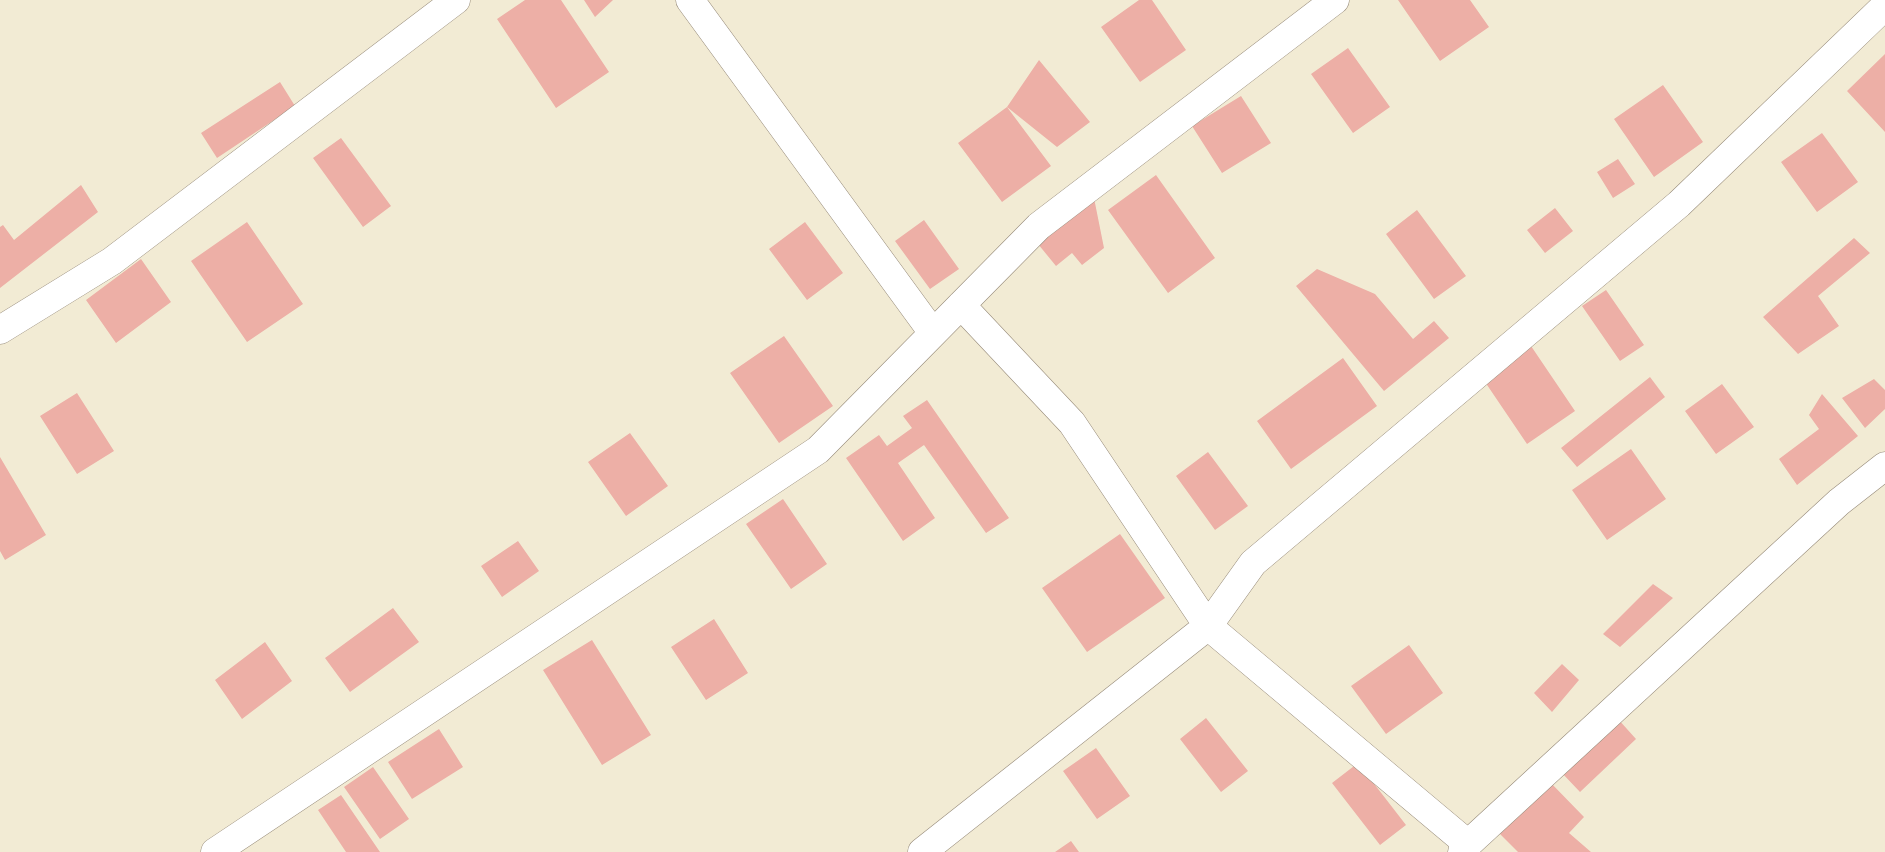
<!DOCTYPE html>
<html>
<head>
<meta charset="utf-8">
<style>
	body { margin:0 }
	canvas { display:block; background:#f2ebd4 }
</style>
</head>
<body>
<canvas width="1885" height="852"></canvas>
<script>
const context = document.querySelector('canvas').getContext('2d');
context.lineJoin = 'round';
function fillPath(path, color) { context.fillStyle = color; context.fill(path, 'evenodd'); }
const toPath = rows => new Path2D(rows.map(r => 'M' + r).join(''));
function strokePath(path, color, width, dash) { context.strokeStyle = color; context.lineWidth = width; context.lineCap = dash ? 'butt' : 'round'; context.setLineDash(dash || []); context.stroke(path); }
const building = toPath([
	[525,0,561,0,609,72,556,108,497,19],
	[584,0,613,0,595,17],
	[1139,0,1152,0,1186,50,1140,82,1101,27],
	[1398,0,1470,0,1489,27,1440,61],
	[1348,48,1390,107,1353,133,1311,74],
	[1885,54,1885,132,1847,91],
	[1039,60,1090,122,1057,147,1007,107],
	[280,82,295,106,217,158,201,133],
	[1663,85,1703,142,1654,177,1614,119],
	[1241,96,1271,143,1222,173,1192,126],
	[1007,107,1051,166,1002,202,958,143],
	[1822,133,1858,182,1817,212,1781,162],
	[341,138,391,206,363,227,313,158],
	[1618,159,1635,184,1613,198,1597,172],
	[1156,175,1215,258,1168,293,1108,210],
	[81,185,98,212,0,288,0,227,3,225,14,240],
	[1094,198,1104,248,1082,265,1072,253,1056,266,1038,244],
	[1555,208,1573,231,1545,253,1527,230],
	[1417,210,1466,276,1434,299,1386,234],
	[924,220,959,269,930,289,895,241],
	[247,222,303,304,247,342,191,261],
	[805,222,843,273,807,300,769,249],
	[1854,238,1870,253,1818,296,1839,326,1798,354,1763,317],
	[141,259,171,302,116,343,86,300],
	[1317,269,1375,294,1413,339,1434,321,1449,338,1384,391,1296,286],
	[1606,290,1644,345,1620,361,1582,306],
	[784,336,833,406,779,443,730,373],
	[1531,346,1575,411,1527,444,1483,379],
	[1343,358,1377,406,1291,469,1257,421],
	[1650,377,1665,397,1577,467,1561,448],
	[1874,379,1885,390,1885,409,1865,428,1842,398],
	[1722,384,1754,427,1716,454,1685,411],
	[77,393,114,451,77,474,40,416],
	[1822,394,1858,436,1797,485,1779,459,1819,429,1809,415],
	[927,400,1009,518,986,533,924,445,898,463,935,518,903,541,846,458,879,435,887,446,912,428,903,416],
	[630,433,668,486,626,516,588,462],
	[1631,449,1666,499,1607,540,1572,490],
	[1208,452,1248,506,1215,530,1176,476],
	[0,457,46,535,5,560,0,551],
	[783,499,827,564,791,589,746,524],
	[1120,534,1165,598,1087,652,1042,588],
	[518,541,539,571,502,597,481,566],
	[1653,584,1673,598,1620,647,1603,634],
	[393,608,419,642,350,692,325,658],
	[714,619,748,673,706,700,671,647],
	[592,640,651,735,602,765,543,670],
	[265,642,292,681,242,719,215,680],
	[1409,645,1443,693,1386,734,1351,686],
	[1562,664,1579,680,1552,712,1534,693],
	[1206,718,1248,771,1221,792,1180,739],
	[1618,719,1636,739,1580,792,1561,772],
	[439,729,463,767,412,799,388,762],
	[1096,748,1130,796,1097,819,1063,771],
	[1358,763,1406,825,1380,845,1332,783],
	[373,767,409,819,380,839,344,787],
	[1548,780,1584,817,1569,833,1591,852,1518,852,1497,831],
	[341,795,380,852,346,852,318,810],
	[1071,841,1079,852,1055,852]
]);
const minor = toPath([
	[690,0,933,333],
	[961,305,1072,423,1208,626,1468,844],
	[0,330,112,261,456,0],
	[215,852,818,450,1039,226,1335,0],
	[922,852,1208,626,1253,563,1679,204,1885,6],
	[1462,852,1468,844,1839,502,1885,466]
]);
fillPath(building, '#edafa6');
strokePath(minor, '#968a79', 29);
strokePath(minor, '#fff', 28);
</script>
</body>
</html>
